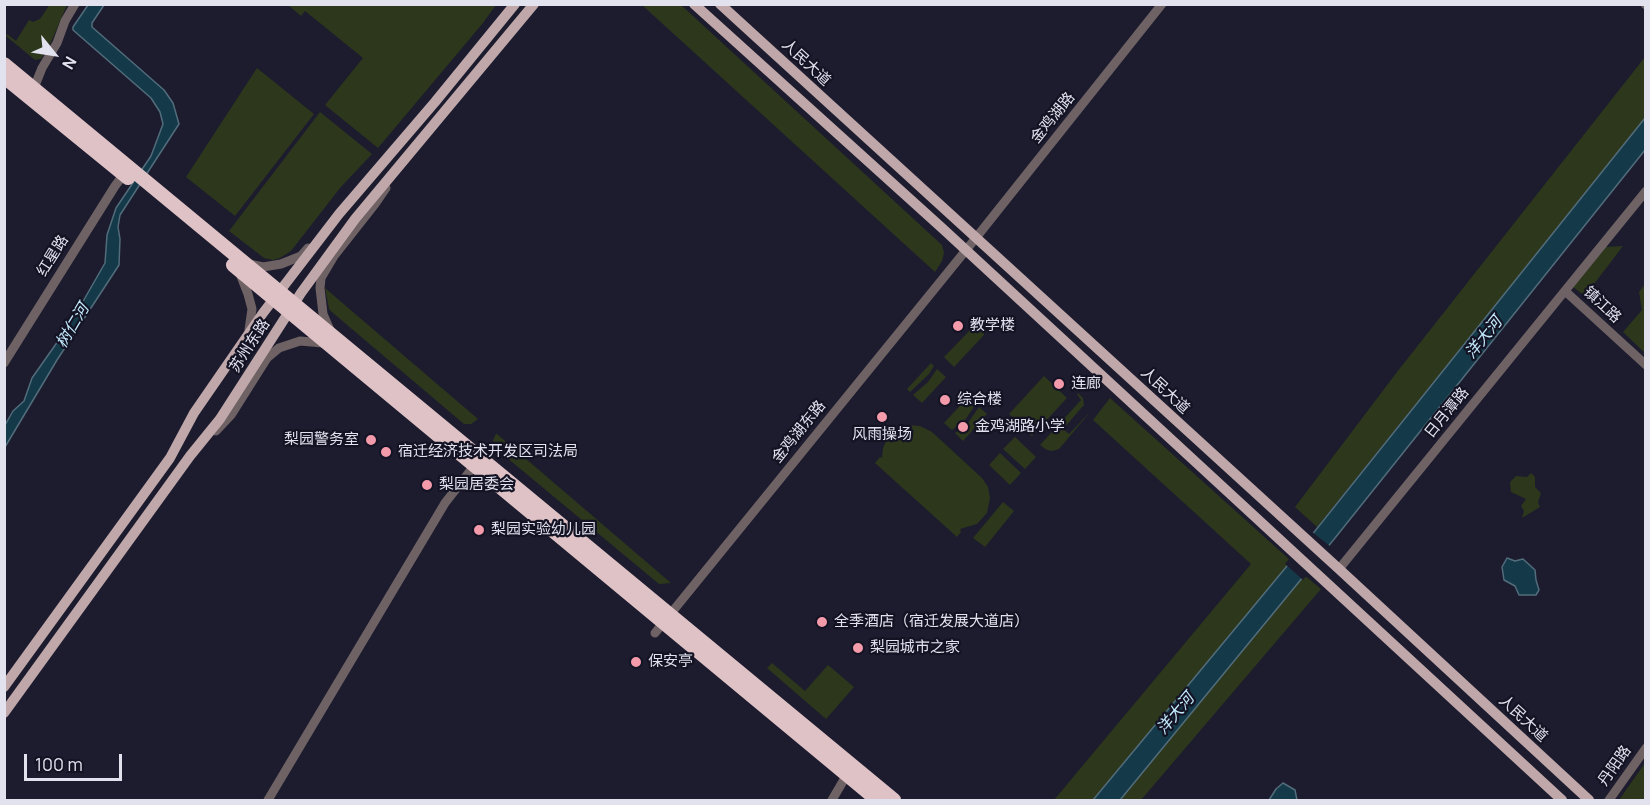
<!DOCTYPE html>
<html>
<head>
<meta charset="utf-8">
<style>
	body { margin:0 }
	#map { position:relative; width:1650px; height:805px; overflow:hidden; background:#1c1c2e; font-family:Manrope,sans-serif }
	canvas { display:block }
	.frame { position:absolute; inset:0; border:6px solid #e1e2ee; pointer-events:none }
	.north { position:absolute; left:24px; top:24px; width:60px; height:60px; -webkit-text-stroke:4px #131324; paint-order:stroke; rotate:120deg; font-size:16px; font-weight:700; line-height:24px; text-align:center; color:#e1e2ee }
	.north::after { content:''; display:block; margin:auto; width:21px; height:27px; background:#e1e2ee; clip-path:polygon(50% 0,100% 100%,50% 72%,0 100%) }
	.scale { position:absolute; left:24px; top:754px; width:98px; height:27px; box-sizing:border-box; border:3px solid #e1e2ee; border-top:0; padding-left:8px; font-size:18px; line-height:21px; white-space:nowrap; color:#e1e2ee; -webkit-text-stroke:4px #131324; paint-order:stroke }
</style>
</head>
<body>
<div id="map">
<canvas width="1650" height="805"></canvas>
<div class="frame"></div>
<div class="north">N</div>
<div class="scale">100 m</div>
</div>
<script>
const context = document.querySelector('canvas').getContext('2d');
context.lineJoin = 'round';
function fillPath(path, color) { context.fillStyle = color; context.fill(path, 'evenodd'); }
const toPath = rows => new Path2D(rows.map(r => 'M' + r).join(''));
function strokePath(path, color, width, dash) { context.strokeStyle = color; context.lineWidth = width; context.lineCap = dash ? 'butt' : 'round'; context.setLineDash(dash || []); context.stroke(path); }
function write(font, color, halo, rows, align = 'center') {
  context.font = font + ' Manrope,"Noto Sans SC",sans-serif'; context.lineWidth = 4.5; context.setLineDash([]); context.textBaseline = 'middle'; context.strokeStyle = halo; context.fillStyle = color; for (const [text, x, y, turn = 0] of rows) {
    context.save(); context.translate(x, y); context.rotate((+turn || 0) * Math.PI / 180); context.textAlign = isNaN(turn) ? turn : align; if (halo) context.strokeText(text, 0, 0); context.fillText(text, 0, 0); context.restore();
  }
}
const green = toPath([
	[50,4,67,5,51,42,41,59,35,60,6,36,7,34,16,41,29,20,33,22,40,19],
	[318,4,320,5,496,5,483,23,378,148,325,105,363,58,305,11,301,16,288,5],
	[642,5,681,5,942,245,944,253,942,261,935,272],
	[1645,57,1645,118,1317,527,1295,507,1397,372],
	[257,68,314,114,235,216,186,177],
	[320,112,372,154,340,188,291,251,280,258,273,260,264,258,229,231],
	[1623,246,1585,296,1573,287,1606,247],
	[1645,284,1645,353,1623,332,1642,310,1639,292],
	[325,288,478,419,471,424,464,424,333,313,329,309],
	[976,324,984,329,984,335,954,367,944,357],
	[931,363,934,366,929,374,910,392,907,389],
	[937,369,946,377,922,403,913,395,928,382],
	[1044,376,1067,398,1032,436,1009,414],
	[1078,393,1083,398,1084,405,1063,429,1069,434,1091,411,1059,449,1052,451,1047,450,1040,445,1081,400,1077,394],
	[968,397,976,404,965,420,952,430,944,423],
	[1110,398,1290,560,1287,566,1093,800,1054,800,1251,564,1093,420],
	[979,407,987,414,963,441,955,433,968,423],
	[907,425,920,426,932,432,982,478,988,487,990,498,987,513,977,524,960,529,961,532,957,537,875,463,880,457,882,458,883,448,889,435,897,428],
	[496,434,497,434,671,583,659,584,500,452,494,446,493,440],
	[1015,437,1036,457,1025,469,1003,449],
	[1000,453,1021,473,1010,485,989,465],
	[1531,473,1535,477,1535,487,1541,493,1538,502,1540,507,1522,518,1524,511,1521,506,1526,499,1511,492,1510,482,1516,476,1527,477],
	[1003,502,1014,511,985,547,973,538],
	[1304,575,1321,589,1141,800,1120,800],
	[772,663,805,691,828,665,854,687,826,719,767,668],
	[1645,763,1645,800,1619,800]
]);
const water = toPath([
	[88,5,104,5,92,23,92,27,164,90,173,103,179,124,120,215,118,227,120,239,119,265,57,360,5,447,5,425,13,411,24,401,32,378,70,324,105,263,107,235,116,208,151,156,163,124,160,112,151,98,73,30,73,27,88,5],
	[1645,118,1645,150,1335,538,1120,800,1093,800,1287,566,1645,118],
	[1507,558,1515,561,1523,559,1535,570,1536,580,1539,590,1536,595,1519,595,1515,586,1504,580,1502,567,1507,558],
	[1283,783,1295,790,1297,800,1269,800,1276,789,1283,783]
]);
const pier = toPath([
	[1311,531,1331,547,1303,580,1285,564]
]);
const minor = toPath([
	[1645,4,1646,5],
	[34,88,42,68,57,43,65,21,75,4],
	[249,264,263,267,281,264,301,256,308,248],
	[239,271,248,294,252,309,249,330],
	[1565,291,1646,365],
	[330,330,323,314,320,288,321,278,334,256,375,204,386,188],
	[4,363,115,186,127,170],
	[216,431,231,415,267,358,279,348,300,341,323,343],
	[1339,569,1646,191],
	[655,633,975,239,1162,4],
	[268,800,445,503,474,466],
	[832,800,849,771],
	[1609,800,1646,748]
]);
const major = toPath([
	[694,4,942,228,1562,800],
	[720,4,1339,569,1589,800],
	[4,687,170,458,194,413,263,313,339,214,435,102,515,4],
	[4,713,190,456,220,419,301,293,355,219,534,4]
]);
const highway = toPath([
	[4,64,894,800],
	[4,77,128,178],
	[233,265,877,800]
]);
const markers = [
	[958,326,6,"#f39aab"],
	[1059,384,6,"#f39aab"],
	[945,400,6,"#f39aab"],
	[882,417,6,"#f39aab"],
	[963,427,6,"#f39aab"],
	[371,440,6,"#f39aab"],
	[386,452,6,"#f39aab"],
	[427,485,6,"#f39aab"],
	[479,530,6,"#f39aab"],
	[822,622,6,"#f39aab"],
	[858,648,6,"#f39aab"],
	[636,662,6,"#f39aab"]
];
const streetNames = [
	["人民大道",806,63,43],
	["金鸡湖路",1053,118,-51],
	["红星路",53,256,-58],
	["镇江路",1602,305,43],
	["苏州东路",250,346,-57],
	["人民大道",1165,391,43],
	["日月潭路",1447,413,-51],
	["金鸡湖东路",799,432,-51],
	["人民大道",1523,719,43],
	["丹阳路",1615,766,-55]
];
const poiNames = [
	["教学楼",970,326],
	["连廊",1071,384],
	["综合楼",957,400],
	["金鸡湖路小学",975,427],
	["风雨操场",882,435,"center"],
	["梨园警务室",359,440,"right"],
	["宿迁经济技术开发区司法局",398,452],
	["梨园居委会",439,485],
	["梨园实验幼儿园",491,530],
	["全季酒店（宿迁发展大道店）",834,622],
	["梨园城市之家",870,648],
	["保安亭",648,662]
];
const waterNames = [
	["树仁河",73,326,-59],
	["洋大河",1484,338,-51],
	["洋大河",1176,714,-50]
];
fillPath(green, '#2d371c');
fillPath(water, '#143a4a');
strokePath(water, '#526c7b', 1.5);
fillPath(pier, '#1c1c2e');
strokePath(minor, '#6e6264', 9);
strokePath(major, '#bfa7aa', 10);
strokePath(highway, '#dfc2c6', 14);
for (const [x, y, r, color] of markers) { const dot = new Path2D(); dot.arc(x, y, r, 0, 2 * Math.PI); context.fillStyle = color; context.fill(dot); strokePath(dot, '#131324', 2); }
write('15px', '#e1e2ee', '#131324', streetNames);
write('15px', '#e1e2ee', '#131324', poiNames, 'left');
write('italic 16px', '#c2e9fc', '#131324', waterNames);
</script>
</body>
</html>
